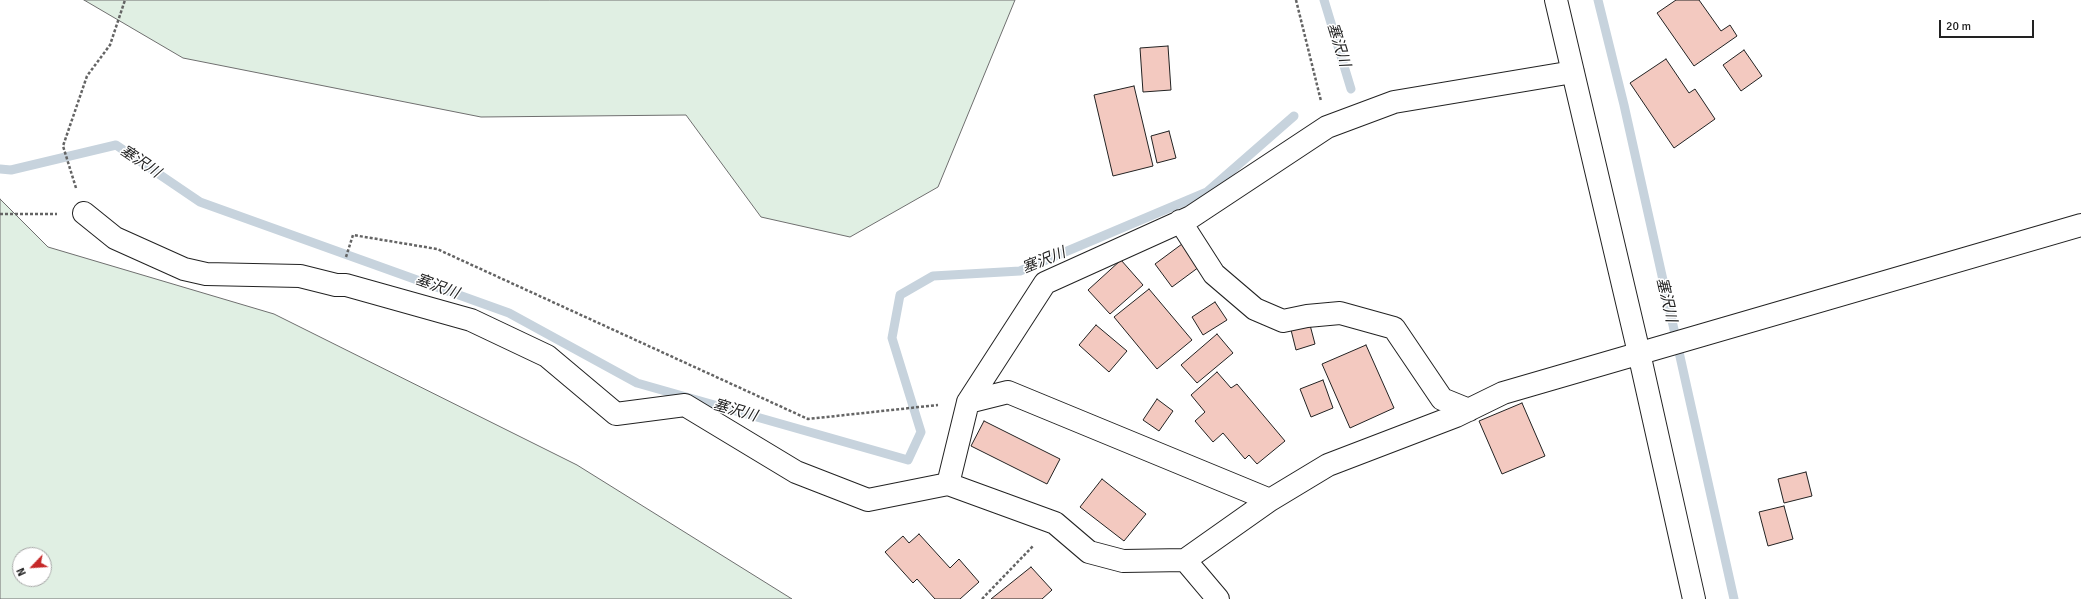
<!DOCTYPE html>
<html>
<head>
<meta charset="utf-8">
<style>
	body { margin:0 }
	#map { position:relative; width:2081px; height:599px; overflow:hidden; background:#fff; font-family:Signika,sans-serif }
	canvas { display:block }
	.north { position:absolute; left:12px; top:547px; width:40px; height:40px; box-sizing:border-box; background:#fff; border:1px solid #a7a7a7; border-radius:50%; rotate:245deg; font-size:11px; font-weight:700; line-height:16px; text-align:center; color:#222 }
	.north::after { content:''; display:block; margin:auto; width:14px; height:18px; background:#c62828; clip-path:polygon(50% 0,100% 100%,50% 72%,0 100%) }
	.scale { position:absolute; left:1939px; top:20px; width:95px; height:18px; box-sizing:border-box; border:2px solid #222; border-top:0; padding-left:5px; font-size:12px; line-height:14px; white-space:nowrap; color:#222; -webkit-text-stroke:3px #fff; paint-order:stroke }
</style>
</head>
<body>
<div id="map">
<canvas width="2081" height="599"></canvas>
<div class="north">N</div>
<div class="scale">20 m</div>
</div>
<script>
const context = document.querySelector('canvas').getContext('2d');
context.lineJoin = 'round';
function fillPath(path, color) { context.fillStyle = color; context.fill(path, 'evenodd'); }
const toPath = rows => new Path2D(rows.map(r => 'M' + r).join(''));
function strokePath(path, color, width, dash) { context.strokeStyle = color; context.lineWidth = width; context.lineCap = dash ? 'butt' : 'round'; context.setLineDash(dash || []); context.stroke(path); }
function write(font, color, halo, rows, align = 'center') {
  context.font = font + ' Signika,"Noto Sans JP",sans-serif'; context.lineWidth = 3; context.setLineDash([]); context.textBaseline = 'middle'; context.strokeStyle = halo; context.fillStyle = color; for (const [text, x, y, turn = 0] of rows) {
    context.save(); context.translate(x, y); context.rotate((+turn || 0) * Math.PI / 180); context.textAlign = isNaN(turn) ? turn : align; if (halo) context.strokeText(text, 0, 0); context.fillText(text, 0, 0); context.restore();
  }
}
const green = toPath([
	[84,0,1015,0,938,187,850,237,761,217,686,115,481,117,183,58,84,0],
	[0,199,48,247,274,314,577,465,792,599,0,599,0,199],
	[20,555,44,555,44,579,20,579,20,555]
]);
const stream = toPath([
	[1324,0,1351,89],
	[1598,0,1624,105,1734,599],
	[0,169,11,170,116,145,200,202,509,313,637,383,908,460,921,432,892,338,900,295,933,276,1020,271,1207,192,1294,116]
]);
const building = toPath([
	[1676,0,1699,0,1721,31,1730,25,1737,36,1694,66,1657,13,1676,0],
	[1168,46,1171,90,1143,92,1140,48,1168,46],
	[1744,50,1762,76,1741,91,1723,65,1744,50],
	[1666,59,1689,93,1695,89,1715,119,1674,148,1630,83,1666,59],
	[1134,86,1153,166,1113,176,1094,95,1134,86],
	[1169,131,1176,158,1157,163,1151,136,1169,131],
	[1182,244,1199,267,1172,287,1155,264,1182,244],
	[1121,260,1143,285,1110,314,1088,290,1121,260],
	[1149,289,1192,340,1157,369,1114,317,1149,289],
	[1215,302,1227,320,1203,335,1192,317,1215,302],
	[1096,325,1127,351,1109,372,1079,345,1096,325],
	[1310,325,1315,344,1296,350,1291,330,1310,325],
	[1217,334,1233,353,1197,383,1181,365,1217,334],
	[1366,345,1394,408,1350,428,1322,364,1366,345],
	[1217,372,1231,388,1237,384,1285,441,1257,464,1249,455,1245,459,1223,433,1213,442,1195,421,1205,412,1191,395,1217,372],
	[1323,380,1333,408,1311,417,1300,389,1323,380],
	[1157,399,1173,411,1159,431,1143,420,1157,399],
	[1522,403,1545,456,1502,474,1479,421,1522,403],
	[984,421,1060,459,1047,484,971,446,984,421],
	[1806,472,1812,496,1784,503,1778,479,1806,472],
	[1102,479,1146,514,1124,541,1080,507,1102,479],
	[1784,506,1793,539,1768,546,1759,512,1784,506],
	[919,534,950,568,959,559,979,582,960,599,935,599,917,579,913,583,885,552,903,536,909,543,919,534],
	[1031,567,1052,590,1042,599,991,599,1031,567]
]);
const path = toPath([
	[1296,0,1321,101],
	[76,188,63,146,87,76,110,45,125,0],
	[0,214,57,214],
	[346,257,353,235,437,249,808,419,938,405],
	[982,599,1034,545]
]);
const minor = toPath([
	[1556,0,1639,353,1694,599],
	[84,213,115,238,184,269,206,274,300,276,336,285,346,285,471,320,547,356,616,414,685,405,796,472,868,500,948,484,968,402,1045,283,1191,217,1327,127,1394,102,1573,72],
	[1180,221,1214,274,1255,309,1283,321,1307,316,1340,313,1394,328,1442,399,1469,410],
	[968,402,1008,392,1270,500],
	[948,484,1055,523,1089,552,1123,561,1185,560,1270,500,1328,465,1456,416,1503,393,2081,225],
	[1185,560,1218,599]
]);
const waterNames = [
	["塞沢川",1338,45,73],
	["塞沢川",140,162,34],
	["塞沢川",1044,261,-22],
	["塞沢川",437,287,20],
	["塞沢川",1666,300,77],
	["塞沢川",735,411,16]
];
fillPath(green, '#e0efe3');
strokePath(green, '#6f6f6f', 1);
strokePath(stream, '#c7d3dd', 9);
fillPath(building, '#f3c9c0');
strokePath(building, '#222', 1);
strokePath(minor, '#222', 24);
strokePath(path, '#646464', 2.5, [3, 2]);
strokePath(minor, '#fff', 22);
write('italic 15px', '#222', '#fff', waterNames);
</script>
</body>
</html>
